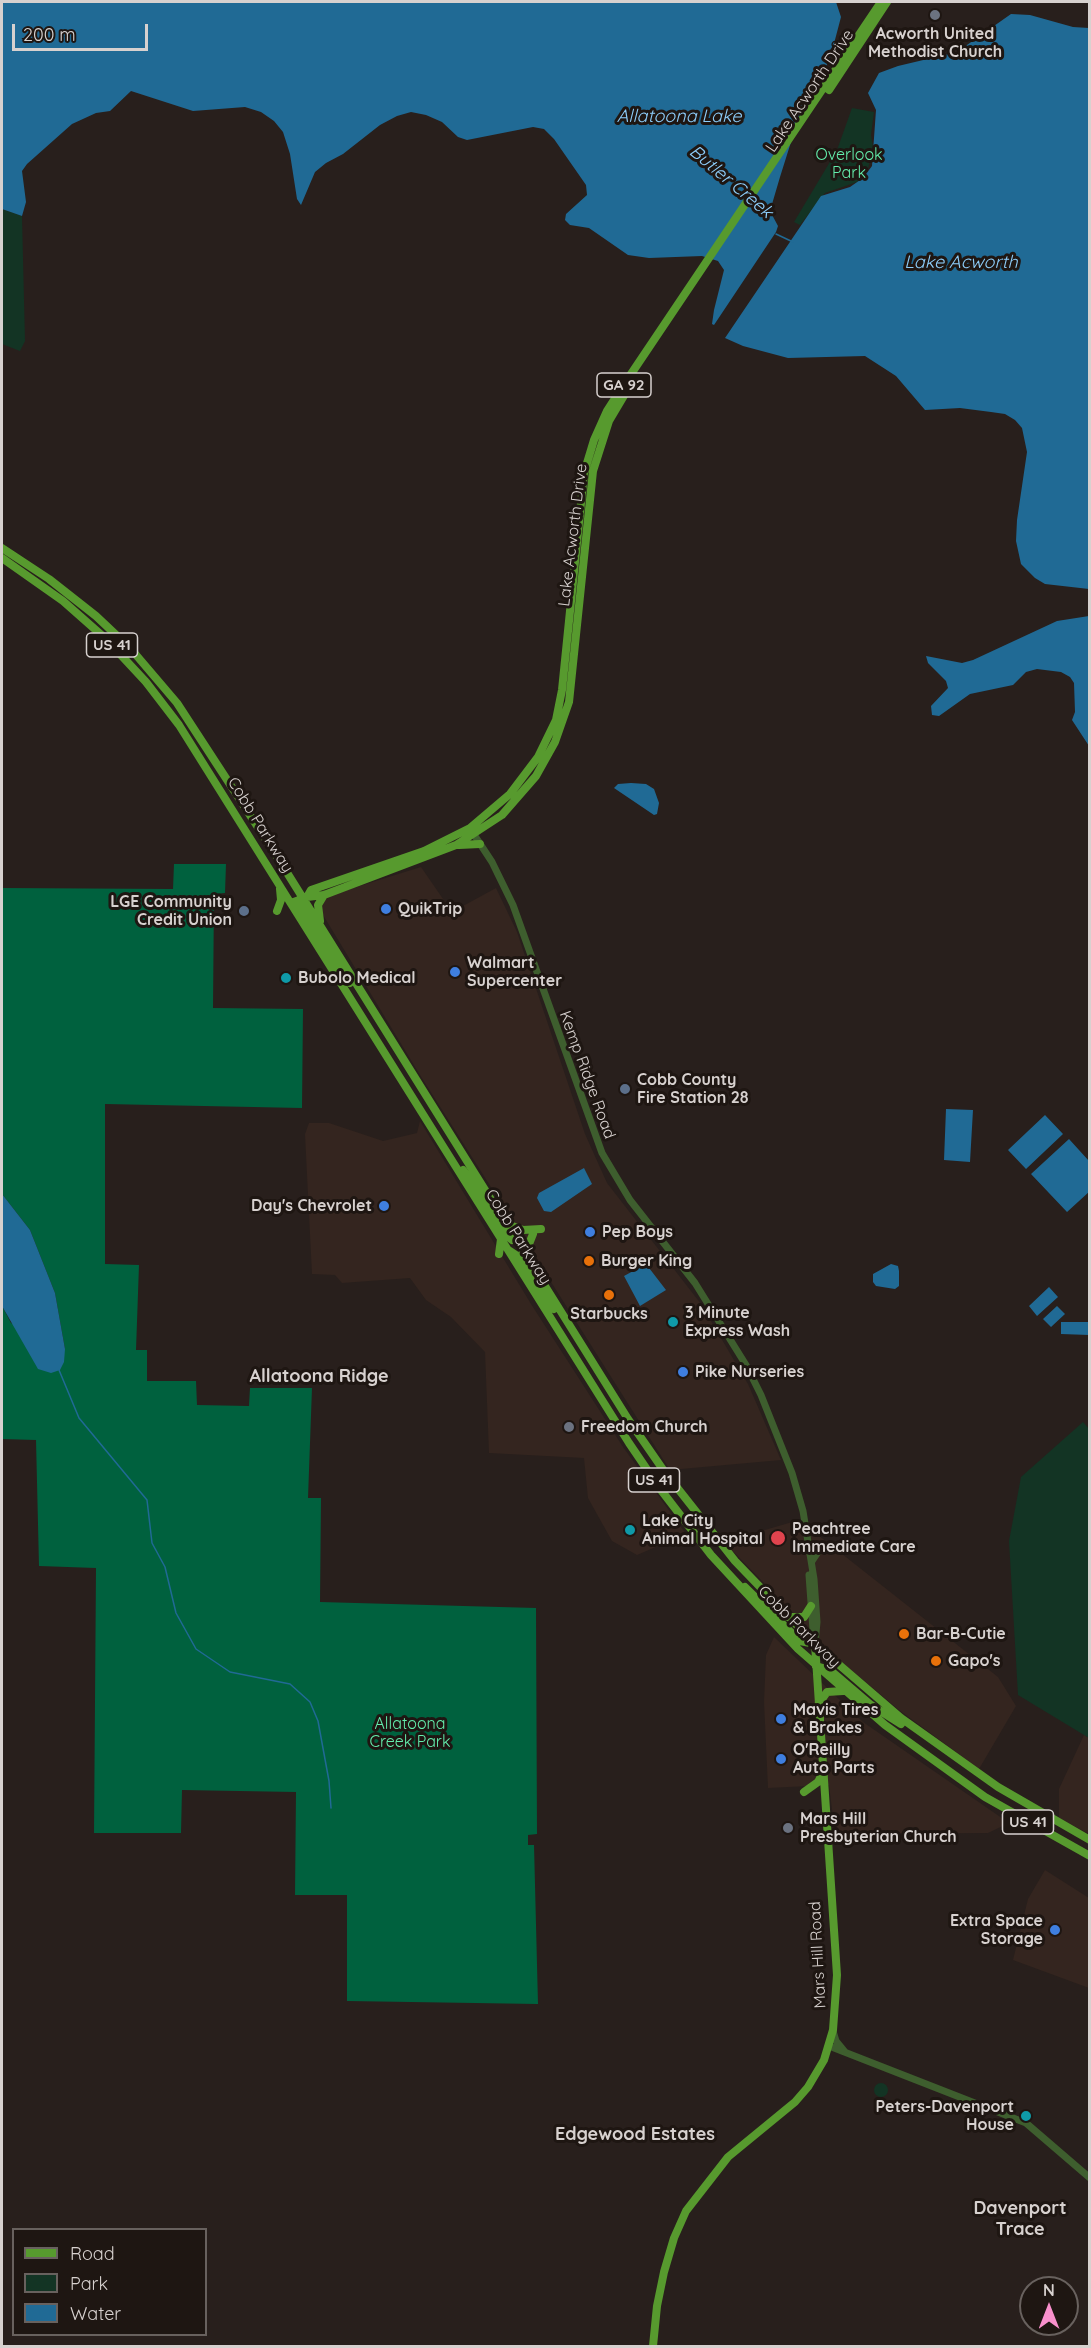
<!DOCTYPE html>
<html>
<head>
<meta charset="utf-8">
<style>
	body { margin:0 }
	#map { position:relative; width:1091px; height:2348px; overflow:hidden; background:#281f1c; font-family:Quicksand,sans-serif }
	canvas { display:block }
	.frame { position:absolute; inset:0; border:3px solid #d7d1cf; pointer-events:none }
	.legend { position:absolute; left:12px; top:2228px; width:195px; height:108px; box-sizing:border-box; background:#1e1612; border:2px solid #68615e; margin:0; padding:8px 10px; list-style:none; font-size:18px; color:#d7d1cf }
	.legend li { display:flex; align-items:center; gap:12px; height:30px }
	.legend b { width:30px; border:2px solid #68615e }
	.north { position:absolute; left:1019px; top:2276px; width:60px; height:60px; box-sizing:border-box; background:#1e1612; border:2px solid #68615e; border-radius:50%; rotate:0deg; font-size:16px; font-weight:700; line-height:24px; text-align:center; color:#d7d1cf }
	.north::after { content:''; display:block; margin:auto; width:21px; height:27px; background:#f890cc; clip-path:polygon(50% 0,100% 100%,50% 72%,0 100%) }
	.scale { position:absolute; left:12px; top:24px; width:136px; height:27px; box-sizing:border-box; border:3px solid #d7d1cf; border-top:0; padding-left:8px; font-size:18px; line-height:21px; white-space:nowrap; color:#d7d1cf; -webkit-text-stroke:4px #1e1612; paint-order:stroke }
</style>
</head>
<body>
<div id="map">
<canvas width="1091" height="2348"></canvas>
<div class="frame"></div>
<ul class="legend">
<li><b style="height:8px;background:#579a2e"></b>Road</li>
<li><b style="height:16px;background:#133424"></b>Park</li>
<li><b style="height:16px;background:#206a95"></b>Water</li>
</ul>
<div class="north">N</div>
<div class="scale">200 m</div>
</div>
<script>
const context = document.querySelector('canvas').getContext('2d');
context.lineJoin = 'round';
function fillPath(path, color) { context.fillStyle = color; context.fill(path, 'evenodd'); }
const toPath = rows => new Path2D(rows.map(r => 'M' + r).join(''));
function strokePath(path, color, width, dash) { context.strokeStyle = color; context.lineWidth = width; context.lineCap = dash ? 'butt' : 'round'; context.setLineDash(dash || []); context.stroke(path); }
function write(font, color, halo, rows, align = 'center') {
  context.font = font + ' Quicksand,sans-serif'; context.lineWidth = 6; context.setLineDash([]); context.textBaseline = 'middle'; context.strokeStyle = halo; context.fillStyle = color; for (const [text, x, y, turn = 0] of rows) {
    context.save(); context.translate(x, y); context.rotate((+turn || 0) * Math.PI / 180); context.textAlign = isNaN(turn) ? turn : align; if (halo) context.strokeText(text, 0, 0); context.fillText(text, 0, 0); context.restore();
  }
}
const built = toPath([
	[421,867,452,912,496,888,517,932,585,1134,607,1183,701,1304,748,1384,781,1460,670,1470,420,1075,320,910,324,897],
	[420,1121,531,1304,623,1447,686,1534,637,1555,612,1541,588,1498,584,1458,489,1453,485,1352,451,1317,426,1300,410,1278,342,1283,335,1275,312,1274,305,1134,309,1123,329,1123,383,1141,417,1133],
	[799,1520,998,1677,1016,1706,979,1769,899,1710,837,1658,724,1542],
	[774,1637,863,1722,1009,1823,988,1833,835,1834,829,1785,768,1788,764,1702,766,1655],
	[1084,1735,1089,1738,1089,1834,1059,1818,1059,1789],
	[1045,1870,1089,1898,1089,1988,1013,1960,1028,1899]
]);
const green = toPath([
	[852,108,874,112,871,135,873,147,867,173,857,182,825,193,800,225,794,222,837,150],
	[2,209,22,216,25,341,20,351,2,344],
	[1083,1422,1090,1430,1089,1738,1018,1695,1009,1541,1021,1477],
	'874 2090a7 7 0 1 1 14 0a7 7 0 1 1-14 0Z'
]);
const forest = toPath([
	[174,864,226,864,225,893,214,894,213,1008,303,1009,302,1108,105,1104,105,1264,139,1265,136,1350,147,1350,147,1381,196,1381,197,1405,249,1406,250,1388,312,1388,308,1498,321,1498,320,1602,536,1608,537,1834,528,1835,528,1845,534,1845,538,2004,347,2001,347,1895,295,1895,296,1792,182,1790,181,1833,94,1833,96,1568,39,1566,36,1440,2,1439,2,1306,11,1323,65,1349,55,1293,30,1230,2,1194,2,888,173,889]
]);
const water = toPath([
	[2,2,836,2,841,17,831,55,822,76,802,107,780,177,770,211,778,226,776,232,714,325,712,324,714,310,724,270,718,261,702,256,649,258,628,255,589,228,570,225,565,220,566,214,587,195,586,185,554,139,544,129,533,127,467,140,458,137,442,122,426,115,411,112,397,116,380,125,343,154,326,163,315,172,301,205,297,199,290,154,283,132,274,121,261,112,245,107,193,111,131,91,110,111,96,113,72,124,27,164,22,171,26,202,22,216,2,209],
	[1011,14,1030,15,1073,27,1089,28,1089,589,1045,584,1035,578,1021,564,1016,541,1017,520,1027,452,1022,428,1015,420,1005,414,991,412,960,408,925,410,896,376,865,356,788,358,743,346,725,338,821,196,850,187,863,178,872,166,876,110,868,93,879,73,898,66,957,52],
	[1089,616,1089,746,1072,720,1075,712,1074,683,1070,677,1061,672,1037,669,1026,672,1013,685,970,694,939,716,932,715,931,706,948,688,946,681,928,663,926,656,962,663,973,660,1057,621],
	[631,783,646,784,654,789,659,803,657,814,654,815,614,788,618,784],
	[946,1109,973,1110,970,1162,944,1160],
	[1045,1115,1063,1134,1026,1169,1008,1150],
	[1069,1139,1089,1161,1090,1191,1067,1212,1031,1174],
	[584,1168,592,1184,551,1212,544,1211,537,1198,539,1193],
	[2,1194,30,1230,55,1293,65,1349,64,1362,60,1370,51,1373,38,1369,2,1306],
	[646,1264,666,1290,640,1306,624,1276],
	[891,1264,898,1266,899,1271,899,1286,895,1289,876,1286,873,1282,873,1274],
	[1049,1287,1058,1297,1037,1316,1029,1306],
	[1057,1306,1065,1314,1051,1327,1043,1319],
	[1061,1322,1089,1322,1089,1335,1061,1334]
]);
const stream = toPath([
	[776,234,793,242],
	[59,1370,79,1418,147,1500,152,1543,165,1567,176,1613,196,1649,230,1672,290,1684,310,1702,318,1721,329,1781,331,1808]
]);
const tertiary = toPath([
	[471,830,492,862,513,905,602,1153,630,1200,695,1283,746,1365,761,1395,792,1473,803,1511,814,1579,817,1622,815,1644],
	[812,1561,820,1549],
	[809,1575,813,1630],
	[833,2031,836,2041,845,2052],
	[829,2046,1026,2123,1090,2178]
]);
const primary = toPath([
	[829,90,887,2],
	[2,548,49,579,96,616,131,649,177,703,276,855,628,1419,664,1471,735,1561,815,1644,901,1718,998,1787,1090,1840],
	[2,558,63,601,106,639,146,682,179,725,629,1443,661,1490,711,1555,798,1649,885,1725,985,1797,1090,1856],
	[459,845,480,844],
	[307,897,324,895,456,845,502,815,536,776,555,742,569,702,593,471,609,421,628,389],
	[297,901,350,983],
	[291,903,307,897,311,890,424,851,470,828,510,794,538,757,556,720,562,690,584,473,594,440,607,411,625,383,881,2],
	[277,911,281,900,280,889],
	[320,921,318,905,324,895],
	[463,1170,505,1234,512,1240],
	[507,1224,523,1230,541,1229],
	[510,1251,519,1257,554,1309],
	[499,1254,501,1239],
	[528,1258,527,1249,533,1234],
	[745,1587,800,1641,815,1644],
	[787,1617,804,1617,811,1606],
	[816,1666,830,1670,871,1705,901,1724],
	[818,1705,827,1692,843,1691],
	[804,1792,818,1782,822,1774],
	[653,2346,657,2306,664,2272,674,2238,686,2211,728,2157,795,2102,808,2087,824,2060,833,2030,837,1975,815,1644]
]);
const markers = [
	[935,15,6,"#6b7280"],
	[386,909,6,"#3f7fe0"],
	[244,911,6,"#5c6f8a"],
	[455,972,6,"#3f7fe0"],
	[286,978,6,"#0f9aa8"],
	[625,1089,6,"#5c6f8a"],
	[384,1206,6,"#3f7fe0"],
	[590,1232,6,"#3f7fe0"],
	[589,1261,6,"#e8710a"],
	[609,1295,6,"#e8710a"],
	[673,1322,6,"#0f9aa8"],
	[683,1372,6,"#3f7fe0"],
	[569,1427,6,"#6b7280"],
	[630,1530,6,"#0f9aa8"],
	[778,1538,8,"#e0444e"],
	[904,1634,6,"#e8710a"],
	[936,1661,6,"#e8710a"],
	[781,1719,6,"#3f7fe0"],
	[781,1759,6,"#3f7fe0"],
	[788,1828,6,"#6b7280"],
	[1055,1930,6,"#3f7fe0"],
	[1026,2116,6,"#0f9aa8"]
];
const shields = [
	[624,385,54],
	[112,645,51],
	[654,1480,51],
	[1028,1822,51]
];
const shieldNames = [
	["GA 92",624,385],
	["US 41",112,645],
	["US 41",654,1480],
	["US 41",1028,1822]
];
const poiNames = [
	["Acworth United",935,34,"center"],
	["Methodist Church",935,52,"center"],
	["LGE Community",232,902,"right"],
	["Credit Union",232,920,"right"],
	["QuikTrip",398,909],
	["Walmart",467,963],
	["Supercenter",467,981],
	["Bubolo Medical",298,978],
	["Cobb County",637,1080],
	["Fire Station 28",637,1098],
	["Day's Chevrolet",372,1206,"right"],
	["Pep Boys",602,1232],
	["Burger King",601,1261],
	["3 Minute",685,1313],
	["Express Wash",685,1331],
	["Starbucks",609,1314,"center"],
	["Pike Nurseries",695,1372],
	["Freedom Church",581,1427],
	["Lake City",642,1521],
	["Animal Hospital",642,1539],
	["Peachtree",792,1529],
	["Immediate Care",792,1547],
	["Bar-B-Cutie",916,1634],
	["Gapo's",948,1661],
	["Mavis Tires",793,1710],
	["& Brakes",793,1728],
	["O'Reilly",793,1750],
	["Auto Parts",793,1768],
	["Mars Hill",800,1819],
	["Presbyterian Church",800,1837],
	["Extra Space",1043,1921,"right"],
	["Storage",1043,1939,"right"],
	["Peters-Davenport",1014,2107,"right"],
	["House",1014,2125,"right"]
];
const streetNames = [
	["Lake Acworth Drive",810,91,-56],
	["Lake Acworth Drive",573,535,-83],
	["Cobb Parkway",260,825,58],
	["Kemp Ridge Road",587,1075,70],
	["Cobb Parkway",518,1237,58],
	["Cobb Parkway",799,1627,45],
	["Mars Hill Road",818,1955,-93]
];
const parkNames = [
	["Overlook",849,155],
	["Park",849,173],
	["Allatoona",410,1724],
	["Creek Park",410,1742]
];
const waterNames = [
	["Allatoona Lake",679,117],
	["Butler Creek",731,182,40],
	["Lake Acworth",961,263]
];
const neighbourhoodNames = [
	["Allatoona Ridge",319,1377],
	["Edgewood Estates",635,2135],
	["Davenport",1020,2209],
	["Trace",1020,2230]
];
fillPath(built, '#34251f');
fillPath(green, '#133424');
fillPath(forest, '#00613e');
fillPath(water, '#206a95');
strokePath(stream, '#206a95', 1.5);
strokePath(tertiary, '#3e5e2e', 7);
strokePath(primary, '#579a2e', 8);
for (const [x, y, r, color] of markers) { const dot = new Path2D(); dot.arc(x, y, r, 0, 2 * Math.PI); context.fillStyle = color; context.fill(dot); strokePath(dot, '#1e1612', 2); }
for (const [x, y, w] of shields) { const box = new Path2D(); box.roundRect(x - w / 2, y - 12, w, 24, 4.5); context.fillStyle = '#1e1612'; context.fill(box); strokePath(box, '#d7d1cf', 1.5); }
write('bold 15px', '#d7d1cf', null, shieldNames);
write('bold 16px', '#d7d1cf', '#1e1612', poiNames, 'left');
write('16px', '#d7d1cf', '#1e1612', streetNames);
write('16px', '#64eead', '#1e1612', parkNames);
write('italic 18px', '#8dcefb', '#1e1612', waterNames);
write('bold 18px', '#d7d1cf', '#1e1612', neighbourhoodNames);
</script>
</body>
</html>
